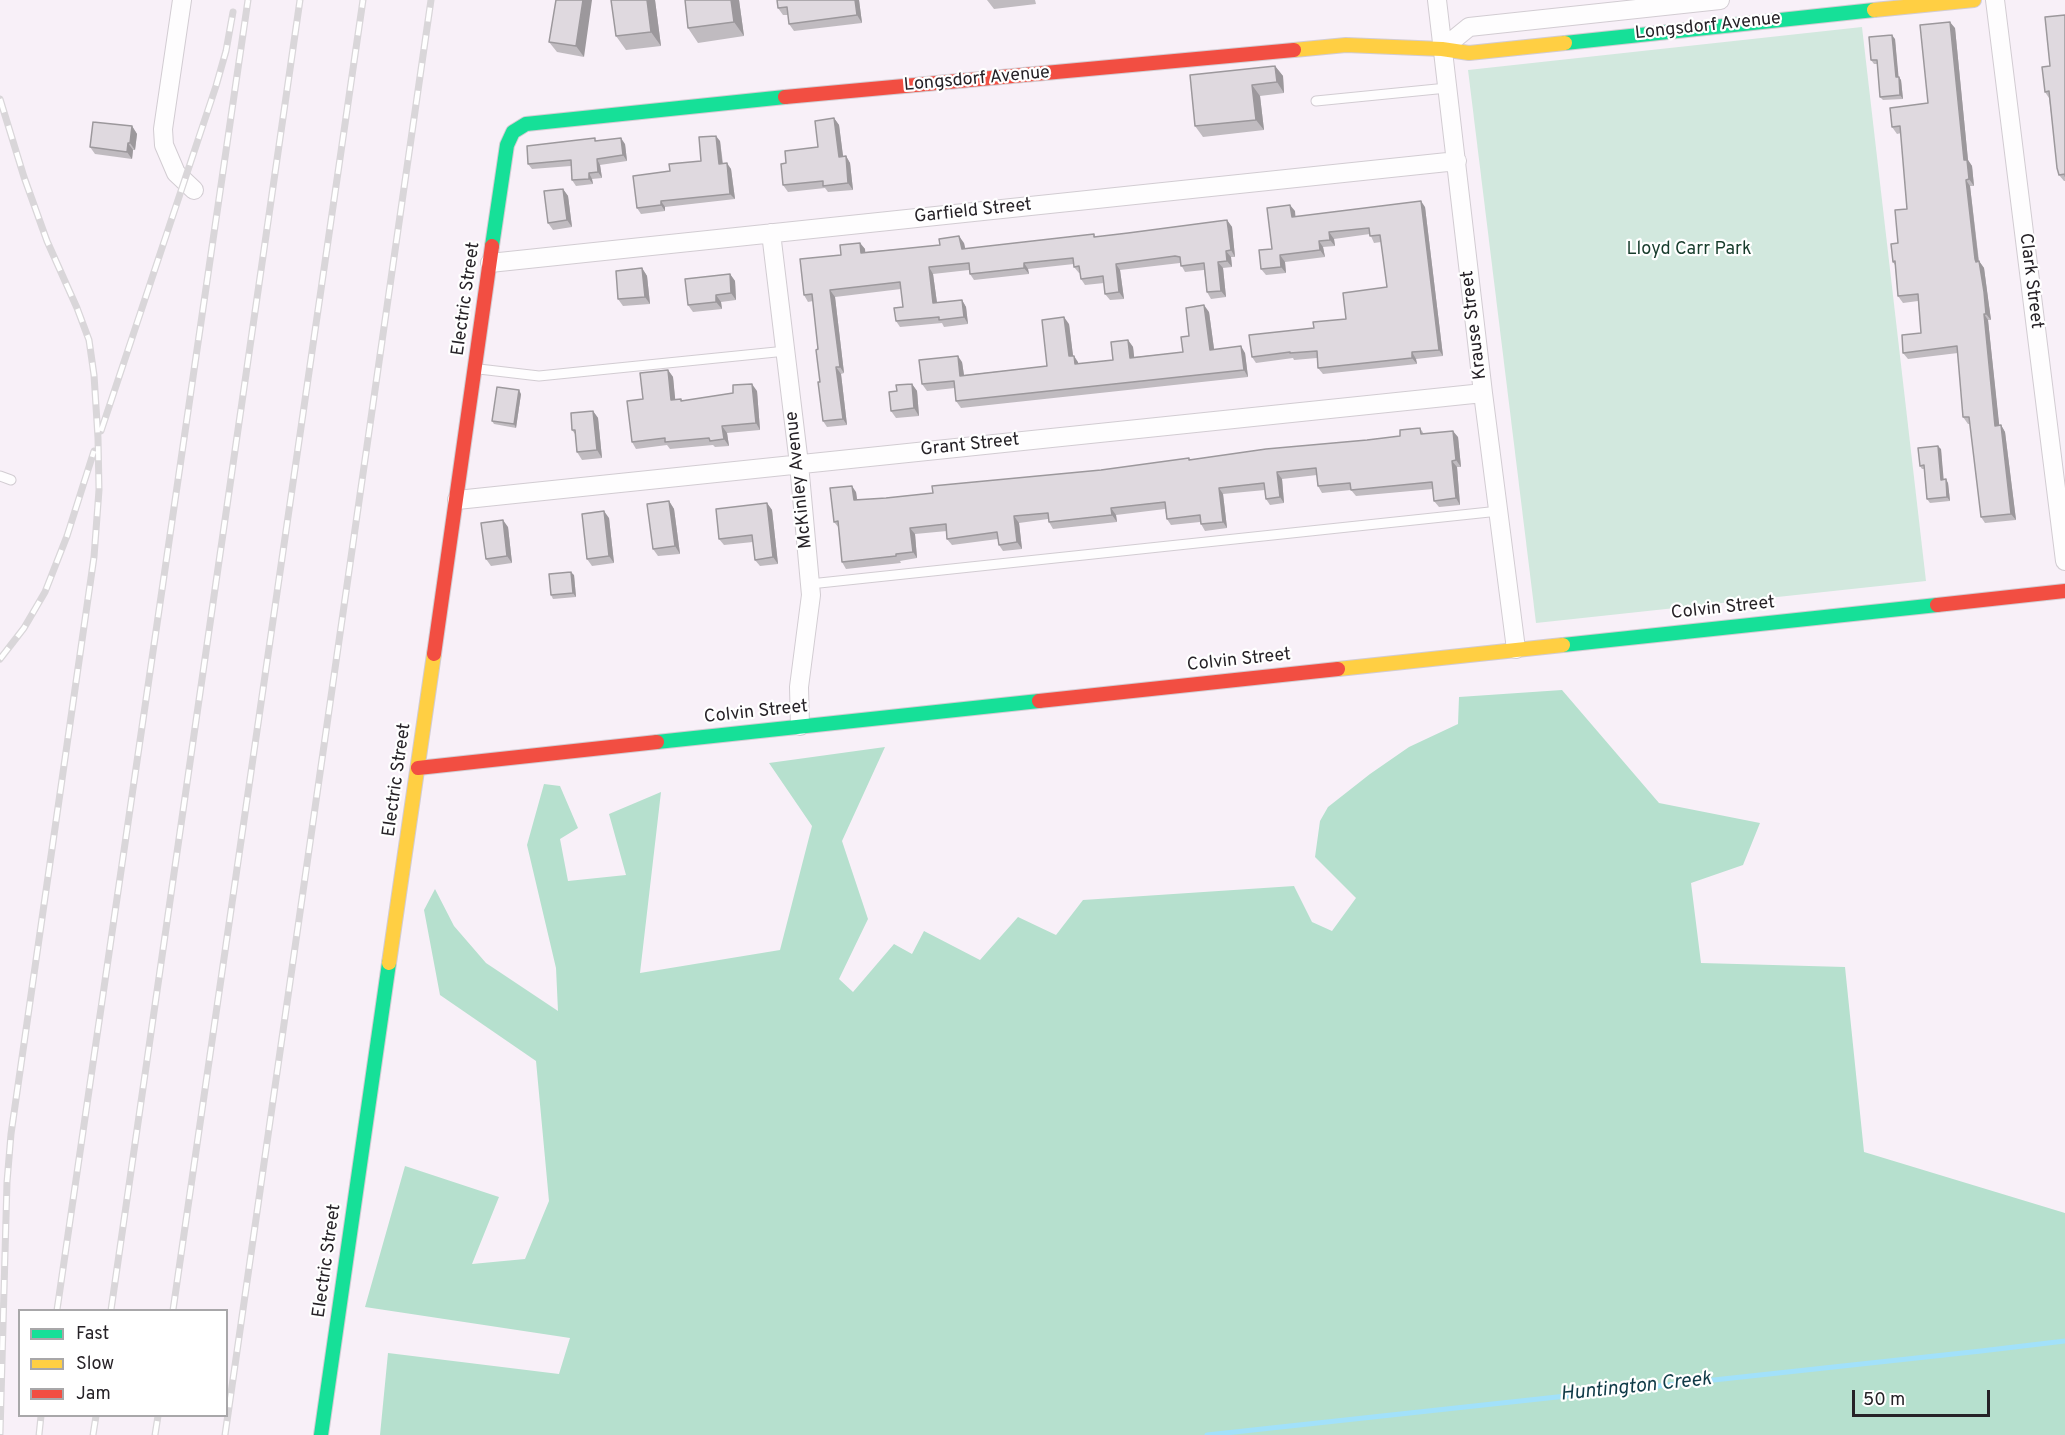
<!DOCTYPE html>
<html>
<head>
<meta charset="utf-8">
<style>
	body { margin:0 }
	#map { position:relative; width:2065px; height:1435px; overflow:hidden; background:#f8f0f8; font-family:Overpass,sans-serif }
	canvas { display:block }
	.legend { position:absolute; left:18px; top:1309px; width:210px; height:108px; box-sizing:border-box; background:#fff; border:2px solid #a8a7a9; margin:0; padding:8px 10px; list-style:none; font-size:18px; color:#262227 }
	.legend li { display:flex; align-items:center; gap:12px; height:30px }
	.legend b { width:30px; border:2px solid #a8a7a9 }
	.scale { position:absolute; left:1852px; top:1390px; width:138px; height:27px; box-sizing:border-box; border:3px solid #262227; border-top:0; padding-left:8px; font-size:18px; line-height:21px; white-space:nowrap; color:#262227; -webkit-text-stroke:4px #fff; paint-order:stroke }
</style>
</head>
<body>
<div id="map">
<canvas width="2065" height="1435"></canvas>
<ul class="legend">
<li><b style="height:8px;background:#16e098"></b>Fast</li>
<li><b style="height:8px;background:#ffcf43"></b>Slow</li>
<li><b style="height:8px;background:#f24e42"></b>Jam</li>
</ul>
<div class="scale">50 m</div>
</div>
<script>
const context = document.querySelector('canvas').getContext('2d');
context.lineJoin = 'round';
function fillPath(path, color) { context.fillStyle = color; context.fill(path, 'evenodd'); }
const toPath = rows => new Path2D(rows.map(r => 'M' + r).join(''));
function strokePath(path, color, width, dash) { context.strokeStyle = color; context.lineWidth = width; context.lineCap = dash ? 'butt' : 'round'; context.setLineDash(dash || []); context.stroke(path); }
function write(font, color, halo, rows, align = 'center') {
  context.font = font + ' Overpass,sans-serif'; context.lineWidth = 4.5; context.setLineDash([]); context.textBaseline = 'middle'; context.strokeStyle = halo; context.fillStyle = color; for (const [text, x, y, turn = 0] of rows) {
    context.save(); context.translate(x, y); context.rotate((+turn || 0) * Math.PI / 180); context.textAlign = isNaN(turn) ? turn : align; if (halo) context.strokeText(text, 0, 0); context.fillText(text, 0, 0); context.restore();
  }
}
const green = toPath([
	[1862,27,1926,581,1536,623,1468,70]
]);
const forest = toPath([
	[1562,690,1659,803,1760,823,1743,865,1691,883,1701,963,1845,967,1864,1152,2065,1213,2065,1435,380,1435,388,1353,559,1374,570,1338,365,1307,405,1166,499,1197,472,1264,525,1259,549,1201,536,1061,440,995,424,910,435,889,454,926,486,963,558,1011,556,968,527,845,544,784,560,786,578,828,560,839,568,881,626,875,609,814,661,792,640,973,780,950,812,826,769,763,885,747,842,841,868,919,839,979,853,992,894,944,912,954,924,931,980,960,1018,917,1056,935,1083,900,1294,886,1312,922,1332,931,1356,898,1315,857,1320,821,1328,807,1370,774,1409,747,1458,724,1459,697]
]);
const stream = toPath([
	[1207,1435,1981,1351,2065,1341]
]);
const lane = toPath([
	[1316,101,1447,88],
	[479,369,539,376,786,351],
	[0,476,11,480],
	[810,584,1499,511]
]);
const street = toPath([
	[182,0,163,129,164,145,176,173,194,190],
	[1437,0,1483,393,1516,649],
	[1995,0,2065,561],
	[1442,49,1469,27,1720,0],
	[771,233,799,464,811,595,799,687,800,726],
	[490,263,1457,161],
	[457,500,1483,393]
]);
const fast = toPath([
	[1565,43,1874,10],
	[492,246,507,145,513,132,526,124,785,97],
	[1563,645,1937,605],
	[657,742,1039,701],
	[321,1435,389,963]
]);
const slow = toPath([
	[1874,10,1974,0],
	[1294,50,1346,45,1442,49,1469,53,1565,43],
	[1338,669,1563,645],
	[389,963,434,654]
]);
const jam = toPath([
	[785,97,1294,50],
	[1937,605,2065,591],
	[434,654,492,246],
	[1039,701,1338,669],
	[418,768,657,742]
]);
const rail = toPath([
	[0,99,24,177,47,241,77,308,89,340,94,375,98,438,99,490,94,557,11,1134,7,1182,0,1434],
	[101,431,216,86,226,51,233,12],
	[0,659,24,628,45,592,67,536,94,451],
	[57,1310,248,0],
	[111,1310,300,0],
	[173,1310,363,0],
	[39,1435,41,1416],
	[93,1435,96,1416],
	[155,1435,158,1416],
	[225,1435,431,0]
]);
const wall = toPath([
	[556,0,584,57,557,52,549,42],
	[655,0,661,46,626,50,616,36],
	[685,0,739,0,744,36,698,43,688,28],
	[859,0,862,23,794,31,789,24,788,15,783,15,778,8],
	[987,0,1035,0,1036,4,994,9],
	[2065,15,2065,181,2064,181,2059,175,2049,98,2045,92,2050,66],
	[1955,28,1968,160,1972,166,1974,186,1970,186,1979,261,1984,268,1988,299,1991,320,1988,320,1999,426,2001,425,2005,432,2016,520,1985,523,1981,517,1970,424,1968,424,1963,417,1958,353,1908,359,1903,353,1921,333,1918,301,1903,303,1898,296,1895,265,1893,262,1907,209,1901,133,1897,134,1892,127,1928,103],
	[1895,39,1898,77,1901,80,1903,99,1883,100,1880,97,1877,64,1874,64,1871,60],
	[1275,66,1283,76,1284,93,1260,96,1264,130,1203,137,1195,126],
	[834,118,839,125,843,157,846,156,850,163,853,190,828,192,825,188,788,192,783,185,818,147],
	[132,126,137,134,135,150,133,150,132,159,95,154,90,147],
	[596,141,625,144,627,161,600,165,602,178,592,179,593,184,576,186,572,180,571,166,532,169,528,164],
	[720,141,723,163,731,169,735,199,665,207,665,211,641,214,637,208,670,171,701,161],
	[563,189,568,196,572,227,553,230,548,223],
	[1425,207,1443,356,1416,359,1417,364,1323,374,1318,368,1317,358,1294,360,1293,358,1256,363,1252,357,1314,328,1346,319,1387,287,1381,242,1374,243,1370,234,1334,239,1335,246,1323,247,1325,257,1285,262,1286,273,1266,275,1261,269,1272,249,1295,211,1295,217],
	[1227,220,1232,227,1235,257,1231,257,1232,267,1223,268,1226,297,1211,299,1207,292,1204,270,1185,272,1180,263,1120,270,1124,299,1110,300,1105,294,1104,283,1085,285,1081,279,1080,273,1079,273,1074,267,1074,264,1028,269,1029,274,974,280,970,274,969,270,933,274,937,303,962,300,966,307,968,324,944,327,942,323,900,327,896,321,903,307,901,289,835,297,844,373,841,374,847,425,827,427,823,421,818,349,813,301,808,302,804,295,841,255,860,243,865,249,865,252,964,243,965,249,1094,234,1095,237,1128,233],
	[642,268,647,276,650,304,623,306,618,299],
	[730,274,735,281,736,300,721,302,722,309,693,312,688,305],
	[1209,312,1214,349,1245,353,1248,377,961,408,956,401,955,388,927,391,922,384,962,362,964,375,1047,366,1069,324,1073,356,1074,356,1078,364,1113,360,1128,340,1133,347,1134,357,1183,352,1189,336],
	[668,370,673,377,675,399,681,399,682,401,757,391,760,430,727,433,729,446,715,447,713,445,670,449,667,445,636,449,632,442,643,399],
	[912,384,917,391,919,416,896,418,891,411,897,391],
	[521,394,516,428,494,424,492,421],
	[593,411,598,418,602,458,582,460,577,452,575,434,572,430],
	[1420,428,1424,434,1458,437,1461,467,1457,467,1460,505,1439,507,1434,501,1433,489,1356,496,1351,490,1322,493,1318,486,1317,475,1282,479,1284,503,1270,505,1266,499,1265,490,1223,494,1227,528,1205,531,1201,524,1200,522,1171,525,1167,519,1165,509,1116,515,1117,522,1053,529,1049,522,1048,519,1019,523,1022,549,1003,551,999,545,998,539,952,545,947,539,947,531,915,534,917,558,900,561,901,563,846,569,842,562,839,528,834,522,856,492,857,500,886,498,933,493,1101,470,1367,440,1400,436],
	[1941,449,1943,479,1948,483,1950,501,1930,503,1927,499,1924,469,1922,469,1920,466],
	[669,501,674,509,680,554,658,556,653,549],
	[767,503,772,510,778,564,760,566,755,560,753,542,724,545,719,539],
	[609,518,614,563,592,566,587,559],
	[508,527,512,563,491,566,486,559],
	[574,575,576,597,553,599,551,595]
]);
const shadedWall = toPath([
	[583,0,592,0,584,57,576,46],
	[647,0,655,0,661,46,651,32],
	[731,0,739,0,744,36,734,22],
	[855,0,859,0,862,23,857,15],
	[1950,22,1955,28,1968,160,1972,166,1974,186,1969,179,1964,160],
	[1892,35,1895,39,1899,81,1896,77],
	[1275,66,1283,76,1284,93,1277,82],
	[1899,77,1901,80,1903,99,1900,95],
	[1252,85,1260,96,1264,130,1256,120],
	[834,118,839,125,844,163,839,157],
	[132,126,137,134,135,150,130,143],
	[716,136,720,141,723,169,719,164],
	[621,138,625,144,627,161,623,155],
	[128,143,133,150,132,159,127,152],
	[846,156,850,163,853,190,848,183],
	[597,159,600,165,602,178,598,172],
	[727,163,731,169,735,199,730,194],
	[589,173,592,179,593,184,589,179],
	[1966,180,1970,186,1979,265,1976,262,1975,259],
	[563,189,568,196,572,227,567,220],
	[661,201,665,207,665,211,661,205],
	[1421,201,1425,207,1443,356,1439,350],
	[1290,205,1295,211,1296,223,1292,217],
	[1227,220,1232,227,1235,257,1231,250],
	[1329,232,1334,239,1335,246,1330,240],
	[959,236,964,243,967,256,962,249],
	[1319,241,1323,247,1325,257,1320,250],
	[860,243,865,249,866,259,861,253],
	[1226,251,1231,257,1232,267,1227,261],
	[1280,255,1285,262,1286,273,1281,267],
	[1979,261,1984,268,1991,320,1986,314],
	[1218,262,1223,268,1226,297,1221,291],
	[1024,263,1028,269,1029,274,1024,268],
	[1116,264,1120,270,1124,299,1119,292],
	[929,267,933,274,938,310,933,303],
	[642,268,647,276,650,304,645,297],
	[730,274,735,281,736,300,731,293],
	[830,290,835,297,844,373,840,367],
	[716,295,721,302,722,309,716,302],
	[962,300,966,307,968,324,964,317],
	[1204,305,1209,312,1215,356,1210,350],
	[1984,314,1988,320,2000,432,1995,426],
	[1064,317,1069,324,1074,363,1069,356],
	[1128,340,1133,347,1135,364,1130,358],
	[1241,346,1245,353,1248,377,1244,370],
	[1412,352,1416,359,1417,364,1412,358],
	[958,356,962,362,965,382,960,376],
	[1074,356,1078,362,1079,371,1075,364],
	[836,367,841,374,847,425,843,419],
	[668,370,673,377,676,407,671,400],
	[752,384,757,391,760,430,756,423],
	[912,384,917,391,919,416,914,408],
	[519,390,521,394,516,428,514,424],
	[593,411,598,418,602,458,597,450],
	[2001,425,2005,432,2016,520,2011,514],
	[722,426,727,433,729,446,724,439],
	[1453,431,1458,437,1461,467,1456,460],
	[1938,446,1941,449,1944,483,1941,480],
	[1452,461,1457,467,1460,505,1456,498],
	[1277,472,1282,479,1284,503,1280,497],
	[1946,479,1948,483,1950,501,1947,497],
	[852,486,856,492,858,506,854,500],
	[1219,488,1223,494,1227,528,1223,522],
	[669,501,674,509,680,554,675,546],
	[767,503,772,510,778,564,773,557],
	[1111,508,1116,515,1117,522,1112,515],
	[604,511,609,518,614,563,609,556],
	[1014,516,1019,523,1022,549,1017,542],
	[503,520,508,527,512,563,507,556],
	[910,528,915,534,917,558,913,552],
	[571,572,574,575,576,597,573,593]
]);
const building = toPath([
	[556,0,583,0,576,46,549,42,556,0],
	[611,0,647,0,651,32,616,36,611,0],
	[685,0,731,0,734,22,688,28,685,0],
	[777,0,855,0,857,15,789,24,787,7,778,8,777,0],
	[2065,15,2065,176,2065,174,2059,175,2057,168,2049,91,2045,92,2042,67,2050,66,2045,17,2065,15],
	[1950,22,1964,160,1967,160,1969,179,1966,180,1975,259,1976,262,1979,261,1984,292,1986,314,1984,314,1995,426,2001,425,2011,514,1981,517,1969,417,1963,417,1957,346,1903,353,1902,335,1921,333,1918,294,1898,296,1895,261,1893,262,1891,244,1898,243,1895,210,1907,209,1900,126,1892,127,1890,108,1928,103,1920,25,1950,22],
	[1892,35,1896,77,1899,77,1900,95,1880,97,1877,60,1871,60,1869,37,1892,35],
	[1275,66,1277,82,1252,85,1256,120,1195,126,1190,75,1275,66],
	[834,118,839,157,846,156,848,183,823,186,823,181,783,185,781,164,786,163,785,151,818,147,815,121,834,118],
	[93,122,132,126,130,143,128,143,127,152,90,147,93,122],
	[716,136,719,164,727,163,730,194,661,201,661,205,637,208,633,176,670,171,669,164,701,161,699,137,716,136],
	[595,138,595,141,621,138,623,155,597,159,598,172,589,173,589,179,572,180,571,160,528,164,527,146,595,138],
	[563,189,567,220,548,223,544,191,563,189],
	[1421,201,1439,350,1412,352,1412,358,1318,368,1317,351,1290,353,1290,352,1252,357,1249,335,1314,328,1313,322,1346,319,1343,293,1387,287,1380,235,1370,236,1369,228,1329,232,1330,240,1319,241,1320,250,1280,255,1281,267,1261,269,1259,250,1272,249,1267,208,1290,205,1292,217,1421,201],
	[1227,220,1231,250,1226,251,1227,261,1218,262,1221,291,1207,292,1204,263,1181,266,1180,257,1175,256,1116,264,1119,292,1105,294,1103,276,1081,279,1079,266,1074,267,1073,258,1024,263,1024,268,970,274,969,263,929,267,933,303,962,300,964,317,939,320,939,317,896,321,894,308,903,307,900,282,830,290,840,367,836,367,843,419,823,421,818,382,820,382,816,350,818,349,812,294,804,295,800,259,841,255,840,245,860,243,861,253,940,245,939,239,959,236,962,249,1094,234,1094,237,1128,233,1227,220],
	[642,268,645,297,618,299,616,271,642,268],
	[730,274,731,293,716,295,716,302,688,305,685,279,730,274],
	[1204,305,1210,350,1241,346,1244,370,956,401,954,381,922,384,919,360,958,356,960,376,1047,366,1042,320,1064,317,1069,356,1074,356,1075,364,1113,360,1111,342,1128,340,1130,358,1183,352,1181,337,1189,336,1186,308,1204,305],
	[668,370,671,400,681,399,681,401,733,393,733,385,752,384,756,423,722,426,724,439,710,441,709,438,665,442,665,438,632,442,627,401,643,399,640,373,668,370],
	[912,384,914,408,891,411,889,392,897,391,896,385,912,384],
	[497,387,519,390,514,424,492,421,497,387],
	[593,411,597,450,577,452,575,430,572,430,571,413,593,411],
	[1420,428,1421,434,1453,431,1456,460,1452,461,1456,498,1434,501,1432,482,1351,490,1350,483,1318,486,1316,468,1277,472,1280,497,1266,499,1264,483,1219,488,1223,522,1201,524,1200,515,1167,519,1165,502,1111,508,1112,515,1049,522,1048,513,1014,516,1017,542,999,545,997,532,947,539,946,524,910,528,913,552,896,554,896,556,842,562,838,521,834,522,830,488,852,486,854,500,886,498,933,493,932,486,1101,470,1189,458,1189,460,1266,449,1367,440,1400,436,1400,430,1420,428],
	[1938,446,1941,480,1946,479,1947,497,1927,499,1924,465,1920,466,1918,448,1938,446],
	[669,501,675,546,653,549,647,504,669,501],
	[767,503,773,557,755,560,752,535,719,539,716,509,767,503],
	[604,511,609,556,587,559,582,514,604,511],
	[503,520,507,556,486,559,481,523,503,520],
	[571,572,573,593,551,595,549,574,571,572]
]);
const streetNames = [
	["Longsdorf Avenue",1708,27,-6],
	["Longsdorf Avenue",977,80,-5],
	["Garfield Street",973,212,-6],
	["Clark Street",2030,281,83],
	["Electric Street",467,299,-82],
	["Krause Street",1475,325,-97],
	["Grant Street",970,446,-6],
	["McKinley Avenue",800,480,-96],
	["Colvin Street",1723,609,-6],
	["Colvin Street",1239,661,-6],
	["Colvin Street",756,713,-6],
	["Electric Street",398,780,-82],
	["Electric Street",328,1261,-82]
];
const parkNames = [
	["Lloyd Carr Park",1689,250]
];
const waterNames = [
	["Huntington Creek",1636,1388,-6]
];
fillPath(green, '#d2e8de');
fillPath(forest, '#b6e0ce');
strokePath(stream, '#a2e1fa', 5);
strokePath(lane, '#d2ccd2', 11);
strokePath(street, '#d2ccd2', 20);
strokePath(fast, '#d2ccd2', 16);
strokePath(slow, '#d2ccd2', 16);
strokePath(jam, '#d2ccd2', 16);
strokePath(lane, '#fefdfe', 9);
strokePath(street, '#fefdfe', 18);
strokePath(fast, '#16e098', 14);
strokePath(slow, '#ffcf43', 14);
strokePath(jam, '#f24e42', 14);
strokePath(rail, '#d9d6d9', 7);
strokePath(rail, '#fff', 4.5, [14]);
fillPath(wall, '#c0bbc0');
fillPath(shadedWall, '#9c989c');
fillPath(building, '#dfd9df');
strokePath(building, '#9c989c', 1.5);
write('18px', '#262227', '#fff', streetNames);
write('18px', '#173c2c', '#fff', parkNames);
write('italic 20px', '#103b48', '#fff', waterNames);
</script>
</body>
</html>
